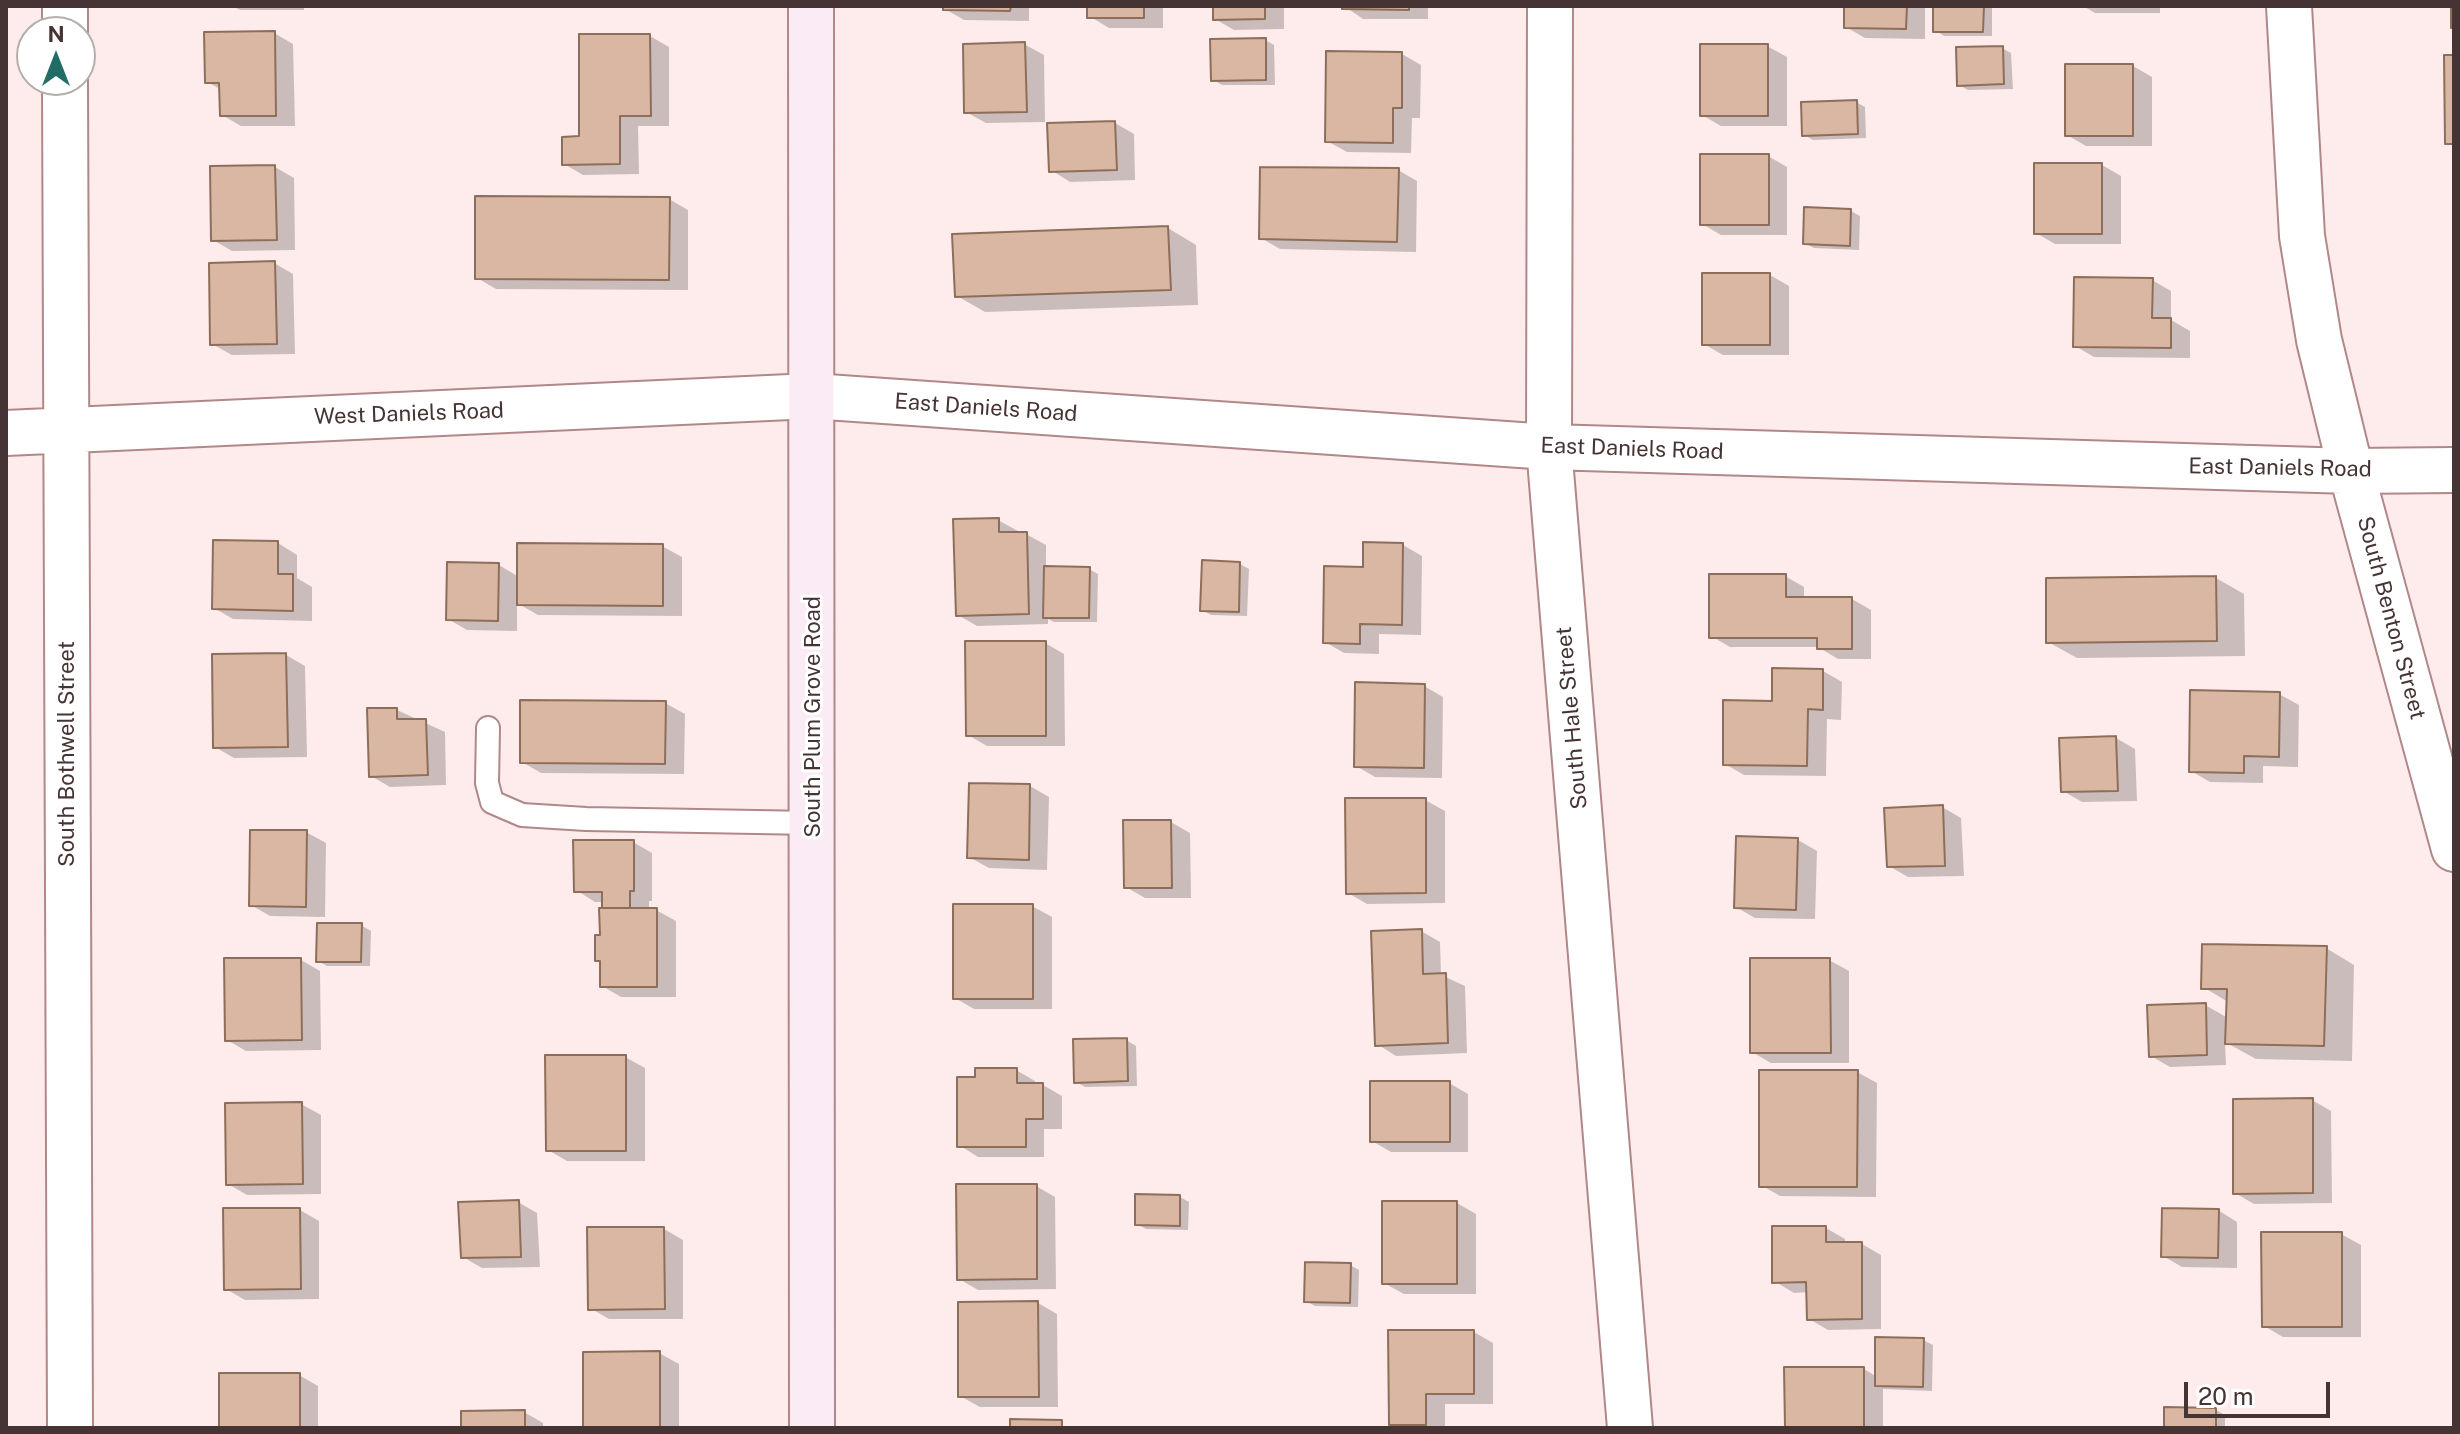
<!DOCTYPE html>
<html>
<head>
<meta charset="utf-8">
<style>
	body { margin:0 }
	#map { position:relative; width:2460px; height:1434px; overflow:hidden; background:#feecec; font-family:"Public Sans",sans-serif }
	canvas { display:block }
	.frame { position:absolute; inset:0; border:8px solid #453433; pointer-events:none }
	.north { position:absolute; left:16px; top:16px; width:80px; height:80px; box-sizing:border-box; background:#fff; border:2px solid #b5aead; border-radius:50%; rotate:0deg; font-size:22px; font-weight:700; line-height:32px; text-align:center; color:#453433 }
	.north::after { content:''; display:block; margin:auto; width:28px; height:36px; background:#226c66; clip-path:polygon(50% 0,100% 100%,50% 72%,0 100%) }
	.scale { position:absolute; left:2184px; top:1382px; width:146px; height:36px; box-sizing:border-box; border:4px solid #453433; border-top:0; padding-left:10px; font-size:24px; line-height:28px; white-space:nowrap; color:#453433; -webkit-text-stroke:6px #fff; paint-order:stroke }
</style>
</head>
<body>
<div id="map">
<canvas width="2460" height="1434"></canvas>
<div class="frame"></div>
<div class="north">N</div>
<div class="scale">20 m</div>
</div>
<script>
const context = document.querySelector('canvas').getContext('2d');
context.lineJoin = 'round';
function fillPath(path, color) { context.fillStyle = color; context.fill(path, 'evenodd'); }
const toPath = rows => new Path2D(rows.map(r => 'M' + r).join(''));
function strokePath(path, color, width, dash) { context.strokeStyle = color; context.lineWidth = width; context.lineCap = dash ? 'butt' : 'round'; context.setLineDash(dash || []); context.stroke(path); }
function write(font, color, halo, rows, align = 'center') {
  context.font = font + ' "Public Sans",sans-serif'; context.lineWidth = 6; context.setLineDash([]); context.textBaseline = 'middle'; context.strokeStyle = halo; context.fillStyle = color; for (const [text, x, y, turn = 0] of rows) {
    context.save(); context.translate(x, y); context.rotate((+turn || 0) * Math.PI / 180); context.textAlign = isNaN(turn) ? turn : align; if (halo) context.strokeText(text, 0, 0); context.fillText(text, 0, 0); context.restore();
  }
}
const shadow = toPath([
	[232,6,304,6,304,10,240,10],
	[945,6,1029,6,1029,21,964,20,945,9],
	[1089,6,1163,6,1163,28,1109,28,1089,16],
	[1215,6,1284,6,1284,29,1234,30,1215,19],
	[1344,6,1428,6,1428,19,1363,19],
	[1846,6,1925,6,1925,39,1865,38,1846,27],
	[1935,6,1992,6,1992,36,1944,36,1935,30],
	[2083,6,2160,6,2160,13,2095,13],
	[274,33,293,44,295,126,241,126,222,115,222,90,207,82],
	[650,36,669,47,669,126,638,126,639,174,583,175,564,164],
	[1265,40,1274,45,1275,85,1222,85,1213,80],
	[1024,44,1044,55,1045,122,986,123,966,112],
	[1767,46,1787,57,1787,126,1721,126,1702,115],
	[2002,48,2011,53,2013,89,1968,90,1959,85],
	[1402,54,1421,65,1420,118,1412,118,1411,153,1347,152,1327,141],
	[2133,66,2152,77,2152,146,2086,146,2067,135],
	[1856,102,1865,107,1866,138,1813,140,1804,135],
	[1115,123,1134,134,1135,180,1070,182,1051,170],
	[1768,156,1787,167,1787,235,1721,235,1702,224],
	[2102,165,2121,176,2121,244,2055,244,2036,233],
	[275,167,294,178,295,250,232,251,213,240],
	[1398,170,1417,181,1416,252,1280,249,1261,238],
	[669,199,688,210,688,290,496,289,477,278],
	[1851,211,1860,216,1859,250,1814,248,1805,243],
	[1168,228,1196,245,1198,305,985,312,957,296],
	[274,263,293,274,295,354,232,355,212,344],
	[1770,275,1789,286,1789,355,1723,355,1704,344],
	[2152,280,2171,291,2171,320,2190,331,2190,358,2094,357,2075,346],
	[998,520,1018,531,1018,534,1026,534,1046,545,1046,568,1089,569,1098,574,1097,622,1054,622,1048,619,1048,624,977,626,958,615],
	[278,543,297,555,297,578,312,587,312,621,233,619,214,608],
	[1403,545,1422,556,1421,635,1379,634,1379,654,1344,653,1325,642,1365,569],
	[662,546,682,557,682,616,538,615,517,603,517,631,467,630,448,619,499,565,519,577],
	[1240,564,1249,569,1247,616,1211,615,1202,610],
	[1785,576,1804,587,1804,599,1852,599,1871,610,1871,659,1838,659,1818,647,1730,647,1711,636],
	[2216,578,2244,594,2245,656,2077,658,2048,642],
	[1045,643,1064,654,1065,746,987,746,968,735],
	[286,655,305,666,307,757,234,758,215,747],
	[1823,671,1842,682,1841,720,1827,719,1826,776,1744,775,1725,764],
	[1424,686,1443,697,1442,778,1375,777,1356,766],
	[2279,694,2299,705,2298,767,2263,766,2263,783,2210,782,2191,771],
	[665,703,685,714,684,774,541,773,522,762],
	[397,710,445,732,446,785,390,787,371,776],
	[2116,738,2135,749,2137,801,2082,802,2063,791],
	[1030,786,1049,797,1047,870,989,868,969,857],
	[1425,800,1445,811,1445,903,1367,904,1348,893],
	[1942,807,1961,818,1964,876,1908,877,1889,866],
	[1171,822,1190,833,1191,898,1145,898,1126,887],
	[306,832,326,843,325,917,270,916,251,905],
	[1798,840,1817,851,1815,919,1755,918,1736,907],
	[633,842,652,853,652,901,649,901,649,910,656,910,676,921,676,997,621,997,602,986,602,963,597,960,602,937,603,902,595,902,576,890],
	[1032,906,1052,917,1052,1009,974,1009,955,998],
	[361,925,371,931,370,966,327,966,318,961],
	[1421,931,1440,942,1441,975,1465,986,1467,1053,1396,1056,1377,1044],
	[2326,948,2354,965,2352,1061,2256,1059,2225,1042,2226,1065,2170,1067,2151,1056,2205,1005,2228,1018,2228,1002,2203,987],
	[301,960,320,971,321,1050,246,1051,227,1040],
	[1829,960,1849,971,1849,1063,1771,1063,1752,1052],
	[1126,1040,1136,1046,1137,1086,1085,1087,1076,1082],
	[625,1057,645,1068,645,1161,567,1161,548,1150],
	[1016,1070,1035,1081,1035,1085,1043,1085,1062,1096,1062,1129,1044,1129,1044,1157,978,1157,959,1145,977,1079],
	[1857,1072,1877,1083,1876,1197,1780,1196,1761,1185],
	[1449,1083,1468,1094,1468,1152,1391,1152,1372,1141],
	[2312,1100,2331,1111,2332,1203,2254,1204,2235,1193],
	[301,1104,321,1115,321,1194,247,1195,228,1184],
	[1036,1186,1055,1197,1056,1289,978,1290,959,1279],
	[1180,1197,1189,1202,1188,1230,1146,1229,1137,1224],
	[518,1202,537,1213,540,1267,482,1268,463,1257],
	[1457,1203,1476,1214,1476,1294,1404,1294,1384,1283],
	[300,1210,319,1221,319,1299,245,1300,226,1289],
	[2218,1210,2237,1222,2237,1268,2182,1267,2163,1256],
	[1826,1228,1845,1239,1845,1244,1862,1244,1881,1255,1881,1329,1828,1330,1809,1319,1808,1292,1794,1293,1774,1281],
	[664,1229,683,1240,683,1319,609,1319,590,1308],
	[2341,1234,2361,1245,2361,1337,2283,1337,2264,1326],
	[1350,1265,1359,1270,1358,1307,1315,1306,1306,1301],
	[1038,1303,1057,1314,1058,1407,980,1407,960,1396],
	[1474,1332,1493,1343,1493,1404,1445,1404,1445,1428,1398,1428,1391,1424],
	[1923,1340,1933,1345,1932,1391,1883,1389,1883,1428,1787,1428,1864,1369,1877,1377],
	[659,1353,679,1364,679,1428,585,1428],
	[299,1375,318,1386,318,1428,222,1428],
	[2216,1410,2225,1415,2225,1428,2166,1428],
	[524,1412,543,1423,543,1428,463,1428]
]);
const building = toPath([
	[943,6,1011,6,1010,11,943,10,943,6],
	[1087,6,1144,6,1144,18,1087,18,1087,6],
	[1213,6,1265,6,1265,19,1213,20,1213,6],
	[1342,6,1409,6,1409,10,1342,9,1342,6],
	[1844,6,1907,6,1906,29,1844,28,1844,6],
	[1933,6,1984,6,1983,32,1933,32,1933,6],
	[2451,6,2454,6,2454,28,2451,28,2451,6],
	[275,31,276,116,220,116,219,83,205,83,204,32,275,31],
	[579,34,650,34,651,116,620,116,620,164,562,165,562,137,579,136,579,34],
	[1266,38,1266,80,1211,81,1210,39,1266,38],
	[1025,42,1027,112,964,113,963,44,1025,42],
	[1700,44,1768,44,1768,116,1700,116,1700,44],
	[2003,46,2004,84,1957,86,1956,47,2003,46],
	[1326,51,1402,52,1402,108,1393,108,1393,143,1325,142,1326,51],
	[2444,55,2454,55,2454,144,2445,144,2444,55],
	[2065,64,2133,64,2133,136,2065,136,2065,64],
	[1857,100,1858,134,1802,136,1801,102,1857,100],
	[1115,121,1117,170,1049,172,1047,123,1115,121],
	[1700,154,1769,154,1769,225,1700,225,1700,154],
	[2034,163,2102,163,2102,234,2034,234,2034,163],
	[275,165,277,240,211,241,210,166,275,165],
	[1260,167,1399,168,1397,242,1259,239,1260,167],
	[475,196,670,197,669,280,475,279,475,196],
	[1804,207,1851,209,1850,246,1803,244,1804,207],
	[1168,226,1171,290,955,297,952,234,1168,226],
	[275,261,277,344,210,345,209,263,275,261],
	[1702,273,1770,273,1770,345,1702,345,1702,273],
	[2074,277,2153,278,2152,318,2171,318,2171,348,2073,347,2074,277],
	[999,518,999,532,1027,532,1029,614,956,616,953,519,999,518],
	[213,540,278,541,278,574,293,574,293,611,212,609,213,540],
	[1363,542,1403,543,1402,625,1360,624,1360,644,1323,643,1324,566,1363,567,1363,542],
	[517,543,663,544,663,606,517,605,517,543],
	[1202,560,1240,562,1239,612,1200,611,1202,560],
	[447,562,499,563,498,621,446,620,447,562],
	[1044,566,1090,567,1089,618,1043,618,1044,566],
	[1709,574,1786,574,1786,597,1852,597,1852,649,1817,649,1817,638,1709,638,1709,574],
	[2216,576,2217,641,2046,643,2046,578,2216,576],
	[965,641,1046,641,1046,736,966,736,965,641],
	[286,653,288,747,213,748,212,654,286,653],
	[1772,668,1823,669,1823,710,1808,709,1807,766,1723,765,1723,700,1772,701,1772,668],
	[1355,682,1425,684,1424,768,1354,767,1355,682],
	[2190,690,2280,692,2279,757,2244,756,2244,773,2189,772,2190,690],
	[520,700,666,701,665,764,520,763,520,700],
	[367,708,397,708,397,719,426,719,428,775,369,777,367,708],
	[2116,736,2118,791,2061,792,2059,738,2116,736],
	[969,783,1030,784,1029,860,967,858,969,783],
	[1345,798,1426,798,1426,893,1346,894,1345,798],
	[1943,805,1945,866,1887,867,1884,808,1943,805],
	[1123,820,1171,820,1172,888,1124,888,1123,820],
	[250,830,307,830,306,907,249,906,250,830],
	[1736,836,1798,838,1796,910,1734,908,1736,836],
	[573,840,634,840,634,891,630,891,630,908,602,908,602,892,574,892,573,840],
	[953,904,1033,904,1033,999,953,999,953,904],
	[599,908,657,908,657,987,600,987,600,961,595,961,595,935,600,935,599,908],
	[317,923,362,923,361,962,316,962,317,923],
	[1422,929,1423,974,1446,973,1448,1043,1375,1046,1371,931,1422,929],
	[2202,944,2327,946,2324,1046,2225,1044,2227,989,2201,989,2202,944],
	[224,958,301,958,302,1040,225,1041,224,958],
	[1750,958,1830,958,1831,1053,1750,1053,1750,958],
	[2206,1003,2207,1055,2149,1057,2147,1005,2206,1003],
	[1127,1038,1128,1081,1074,1083,1073,1039,1127,1038],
	[545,1055,626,1055,626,1151,546,1151,545,1055],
	[975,1068,1017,1068,1017,1083,1043,1083,1043,1119,1026,1119,1026,1147,957,1147,957,1077,975,1077,975,1068],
	[1759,1070,1858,1070,1857,1187,1759,1187,1759,1070],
	[1370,1081,1450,1081,1450,1142,1370,1142,1370,1081],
	[2313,1098,2313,1193,2233,1194,2233,1099,2313,1098],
	[302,1102,303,1184,226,1185,225,1103,302,1102],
	[956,1184,1037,1184,1037,1279,957,1280,956,1184],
	[1135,1194,1180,1195,1180,1226,1135,1225,1135,1194],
	[519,1200,521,1257,461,1258,458,1202,519,1200],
	[1382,1201,1457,1201,1457,1284,1382,1284,1382,1201],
	[223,1208,300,1208,301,1289,224,1290,223,1208],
	[2162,1208,2219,1209,2218,1258,2161,1257,2162,1208],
	[1772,1226,1826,1226,1826,1242,1862,1242,1862,1319,1807,1320,1806,1282,1772,1283,1772,1226],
	[587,1227,664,1227,665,1309,588,1310,587,1227],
	[2261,1232,2342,1232,2342,1327,2262,1327,2261,1232],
	[1305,1262,1351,1263,1350,1303,1304,1302,1305,1262],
	[1038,1301,1039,1397,958,1397,958,1302,1038,1301],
	[1388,1330,1474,1330,1474,1394,1426,1394,1426,1425,1389,1425,1388,1330],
	[1875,1337,1924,1338,1923,1387,1875,1386,1875,1337],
	[660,1351,660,1428,583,1428,583,1352,660,1351],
	[1784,1367,1864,1367,1864,1428,1785,1428,1784,1367],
	[219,1373,300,1373,300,1428,219,1428,219,1373],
	[2164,1407,2216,1408,2216,1428,2164,1428,2164,1407],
	[525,1410,525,1428,461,1428,461,1411,525,1410],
	[1010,1419,1062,1420,1062,1428,1010,1428,1010,1419]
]);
const lane = toPath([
	[488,728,487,783,492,802,522,815,586,819,813,823]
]);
const street = toPath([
	[65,6,65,32],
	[1550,6,1549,447,1630,1428],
	[2289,6,2302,236,2319,340,2351,471,2454,849],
	[65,80,70,1428],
	[6,433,812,396,1549,447,2351,471,2454,470]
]);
const secondary = toPath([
	[811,6,812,1428]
]);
const streetNames = [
	["East Daniels Road",986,408,4],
	["West Daniels Road",409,414,-2],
	["East Daniels Road",1632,449,2],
	["East Daniels Road",2280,468,1],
	["South Benton Street",2391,618,75],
	["South Plum Grove Road",813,717,-90],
	["South Hale Street",1572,718,-95],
	["South Bothwell Street",67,754,-90]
];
fillPath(shadow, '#0003');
fillPath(building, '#dab7a2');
strokePath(building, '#8d6e5a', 2);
strokePath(lane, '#b08887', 26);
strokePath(street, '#b08887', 48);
strokePath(secondary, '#b08887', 48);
strokePath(lane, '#fff', 22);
strokePath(street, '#fff', 44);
strokePath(secondary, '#fbebf4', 44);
write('22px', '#453433', '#fff', streetNames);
</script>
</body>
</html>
